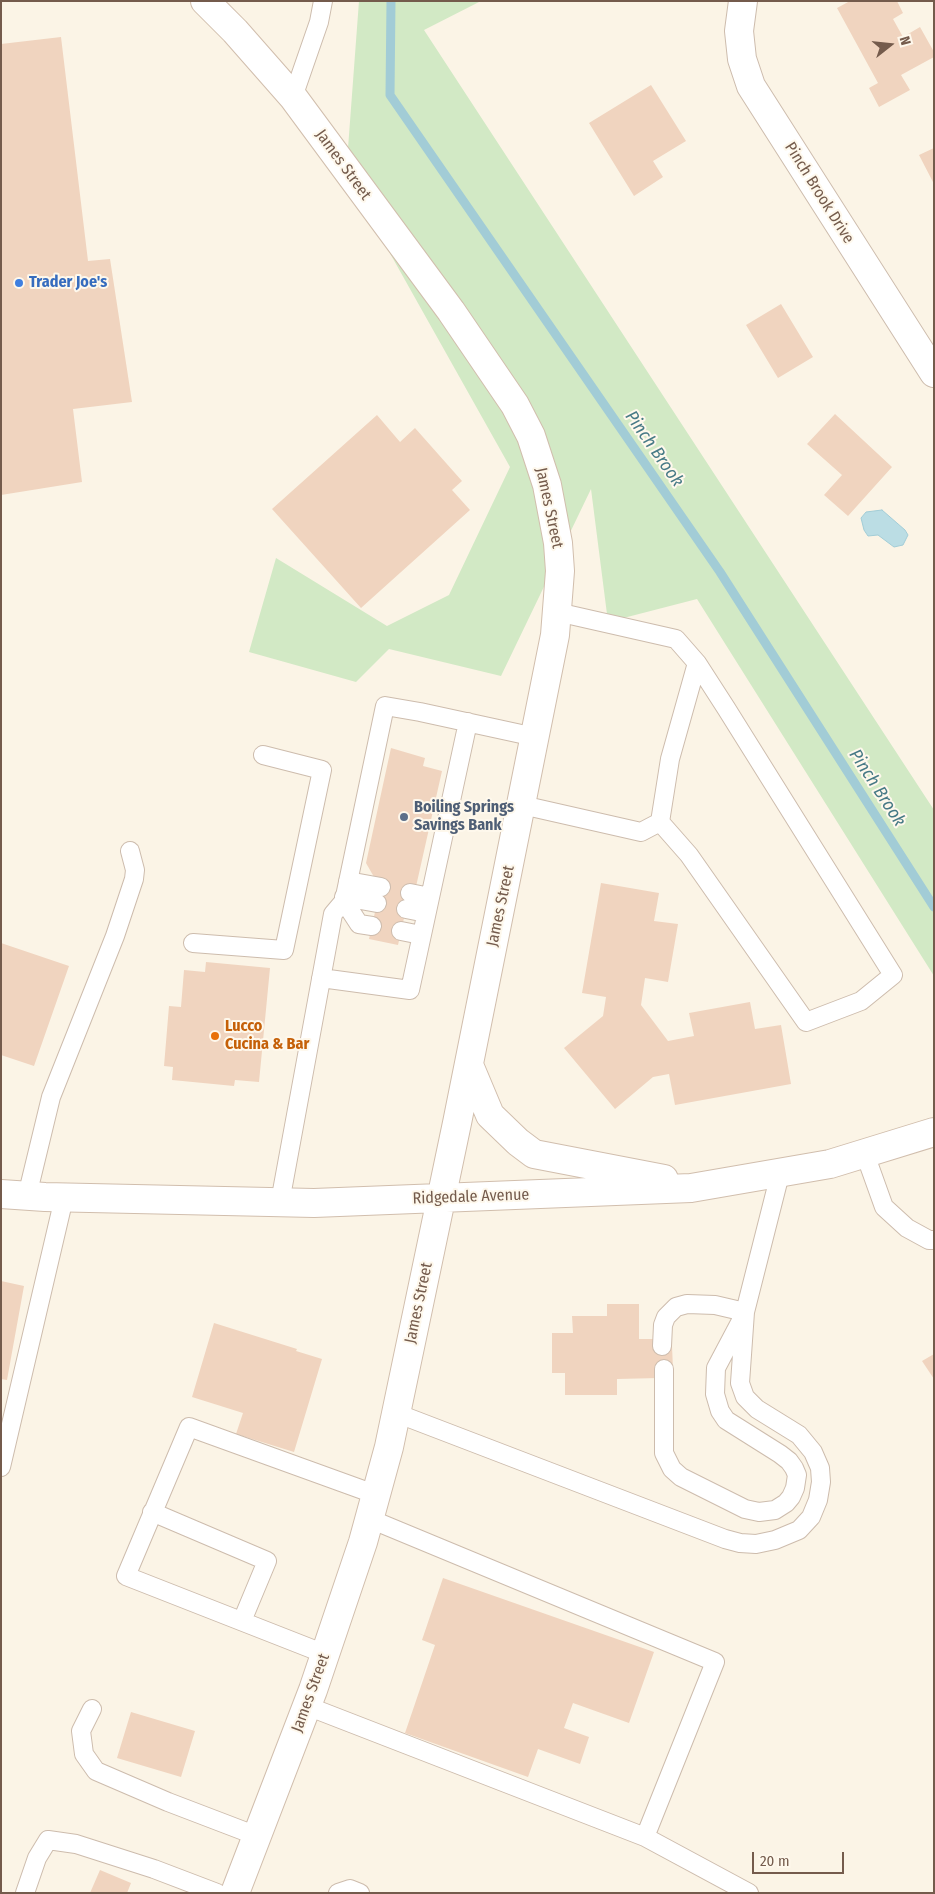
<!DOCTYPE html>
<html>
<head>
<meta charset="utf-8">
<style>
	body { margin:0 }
	#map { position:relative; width:935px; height:1894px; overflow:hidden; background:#fbf4e6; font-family:"Fira Sans Condensed",sans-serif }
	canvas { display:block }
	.frame { position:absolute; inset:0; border:2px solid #745b4c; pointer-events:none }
	.north { position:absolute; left:865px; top:20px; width:50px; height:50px; -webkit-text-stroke:4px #fef8ec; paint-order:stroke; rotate:74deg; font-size:14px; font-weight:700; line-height:20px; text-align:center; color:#745b4c }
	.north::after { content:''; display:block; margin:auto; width:18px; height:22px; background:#745b4c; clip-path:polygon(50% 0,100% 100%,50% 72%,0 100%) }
	.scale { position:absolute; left:752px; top:1852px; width:92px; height:22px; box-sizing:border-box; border:2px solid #745b4c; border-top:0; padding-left:6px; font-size:15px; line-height:18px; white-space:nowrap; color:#745b4c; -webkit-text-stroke:4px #fef8ec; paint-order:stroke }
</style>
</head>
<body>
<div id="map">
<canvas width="935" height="1894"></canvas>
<div class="frame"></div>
<div class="north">N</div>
<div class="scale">20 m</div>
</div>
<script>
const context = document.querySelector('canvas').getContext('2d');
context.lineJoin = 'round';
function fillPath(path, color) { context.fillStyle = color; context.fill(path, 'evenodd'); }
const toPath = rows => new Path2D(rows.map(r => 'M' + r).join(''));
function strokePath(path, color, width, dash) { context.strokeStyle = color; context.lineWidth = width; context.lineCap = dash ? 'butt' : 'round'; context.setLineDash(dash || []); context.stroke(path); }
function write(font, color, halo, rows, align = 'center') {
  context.font = font + ' "Fira Sans Condensed",sans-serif'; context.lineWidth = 4; context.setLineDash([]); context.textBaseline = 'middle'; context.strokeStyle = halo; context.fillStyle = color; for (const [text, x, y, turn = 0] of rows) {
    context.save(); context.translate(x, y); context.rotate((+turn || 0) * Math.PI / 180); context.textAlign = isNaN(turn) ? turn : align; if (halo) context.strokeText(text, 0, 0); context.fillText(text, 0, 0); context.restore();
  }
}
const green = toPath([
	[359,1,481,1,424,30,934,810,934,976,697,599,608,622,591,489,501,676,389,649,356,682,249,652,276,558,387,626,449,595,510,467,346,175]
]);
const water = toPath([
	[882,510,905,530,908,535,903,545,894,547,878,535,868,536,864,530,861,518,866,512,882,510]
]);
const stream = toPath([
	[391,1,390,95,720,572,934,907]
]);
const building = toPath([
	[850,1,897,1,903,13,893,19,903,37,920,27,934,52,934,57,901,75,910,90,879,107,869,88,878,83,837,8],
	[61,37,88,261,110,259,132,402,73,409,82,482,1,495,1,44],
	[651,85,686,141,653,161,663,177,634,196,589,123],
	[934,148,934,184,919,155],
	[781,304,813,357,778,378,746,325],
	[835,414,892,467,848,516,824,495,842,475,807,444],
	[377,415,400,442,415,428,462,481,452,490,470,510,361,608,272,509],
	[391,748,425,758,423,766,442,771,415,891,410,891,398,945,369,939,381,885,378,884,366,863],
	[601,883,659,893,654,921,678,924,668,982,645,978,641,1005,668,1041,694,1036,689,1013,750,1002,755,1029,781,1025,791,1084,675,1105,669,1074,653,1077,615,1109,564,1048,603,1016,606,997,582,993],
	[1,943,69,966,34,1066,1,1055],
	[206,962,270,968,259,1082,235,1080,234,1086,172,1080,173,1067,164,1066,169,1006,181,1007,184,970,205,972],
	[1,1281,24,1286,7,1380,1,1379],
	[607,1304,639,1304,639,1339,655,1339,655,1346,672,1346,673,1369,659,1378,617,1379,617,1395,565,1395,565,1373,552,1373,552,1333,573,1333,572,1316,607,1316],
	[214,1323,297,1349,296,1351,322,1359,294,1452,236,1434,243,1413,192,1397],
	[934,1354,934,1379,922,1361],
	[443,1578,654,1652,629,1723,573,1703,564,1728,589,1737,580,1764,538,1749,528,1777,405,1733,435,1645,422,1640],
	[131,1712,195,1731,181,1777,117,1758],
	[100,1870,131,1883,127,1893,90,1893]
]);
const lane = toPath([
	[293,97,319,22,323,1],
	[557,612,676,639,697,663,726,708,893,975,861,1001,806,1022,689,855,660,822],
	[522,805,641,832,660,822,670,759,697,663],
	[348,881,381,887],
	[410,893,430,897],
	[344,897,377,903],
	[344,901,359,924,372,926],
	[406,909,426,913],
	[401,931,421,935],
	[193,943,284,950,322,770,263,755],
	[321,978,410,990,468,722],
	[865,1154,884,1207,907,1228,929,1240,934,1240],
	[27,1196,51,1097,115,936,134,879,135,870,130,851],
	[280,1202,333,914,344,901,385,706,420,712,535,737],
	[662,1346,663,1325,666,1317,676,1307,687,1304,715,1305,745,1312],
	[664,1369,664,1453,672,1469,681,1477,745,1509,759,1512,775,1510,786,1503,791,1497,795,1488,797,1475,794,1468,789,1461,780,1454,726,1420,720,1411,715,1394,716,1368,743,1317],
	[396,1413,725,1539,740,1543,756,1544,775,1540,799,1530,811,1517,818,1500,821,1482,820,1468,813,1452,799,1435,757,1409,745,1397,740,1383,745,1312,780,1174],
	[1,1467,64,1198],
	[152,1512,267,1561,242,1621],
	[370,1519,715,1662,645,1837,749,1893],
	[325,1654,126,1576,189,1427,377,1495],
	[307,1706,645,1837],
	[92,1709,81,1731,84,1754,96,1771,168,1802,257,1836],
	[25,1893,37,1858,48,1840,76,1844,154,1869,217,1893],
	[338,1893,350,1889,360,1893]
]);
const street = toPath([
	[743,1,739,31,742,59,751,86,934,373]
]);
const secondary = toPath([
	[205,1,235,31,293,97,451,311,515,405,531,436,547,485,558,543,560,571,555,635,457,1123,389,1447,363,1542,313,1690,235,1893],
	[469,1065,490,1115,518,1142,534,1154,664,1179],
	[1,1194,45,1197,314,1203,691,1188,830,1164,934,1132]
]);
const markers = [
	[19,283,5,"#3f7fe0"],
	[404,817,5,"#5c6f8a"],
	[215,1036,5,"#e8710a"]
];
const streetNames = [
	["James Street",343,165,54],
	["Pinch Brook Drive",819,193,58],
	["James Street",549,508,78],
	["James Street",501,906,-78],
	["Ridgedale Avenue",471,1197,-2],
	["James Street",419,1303,-78],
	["James Street",311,1693,-70]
];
const shopNames = [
	["Trader Joe's",29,283]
];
const serviceNames = [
	["Boiling Springs",414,808],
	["Savings Bank",414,826]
];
const foodNames = [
	["Lucco",225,1027],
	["Cucina & Bar",225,1045]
];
const waterNames = [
	["Pinch Brook",654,449,55],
	["Pinch Brook",877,788,57]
];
fillPath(green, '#d2e9c5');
fillPath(water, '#bbdde4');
strokePath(water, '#a2ccd6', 1);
strokePath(stream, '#a2ccd6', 9);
fillPath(building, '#f0d4bf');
strokePath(lane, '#cdbcad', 20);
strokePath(street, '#cdbcad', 30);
strokePath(secondary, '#d1bead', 30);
strokePath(lane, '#fff', 18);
strokePath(street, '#fff', 28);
strokePath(secondary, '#fff', 28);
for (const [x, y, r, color] of markers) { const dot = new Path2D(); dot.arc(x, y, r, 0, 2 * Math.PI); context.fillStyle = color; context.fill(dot); strokePath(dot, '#fef8ec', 2); }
write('16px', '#745b4c', '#fef8ec', streetNames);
write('bold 16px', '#366cbe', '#fef8ec', shopNames, 'left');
write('bold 16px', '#4e5e75', '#fef8ec', serviceNames, 'left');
write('bold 16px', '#c56008', '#fef8ec', foodNames, 'left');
write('italic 18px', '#477a86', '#fef8ec', waterNames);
</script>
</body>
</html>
